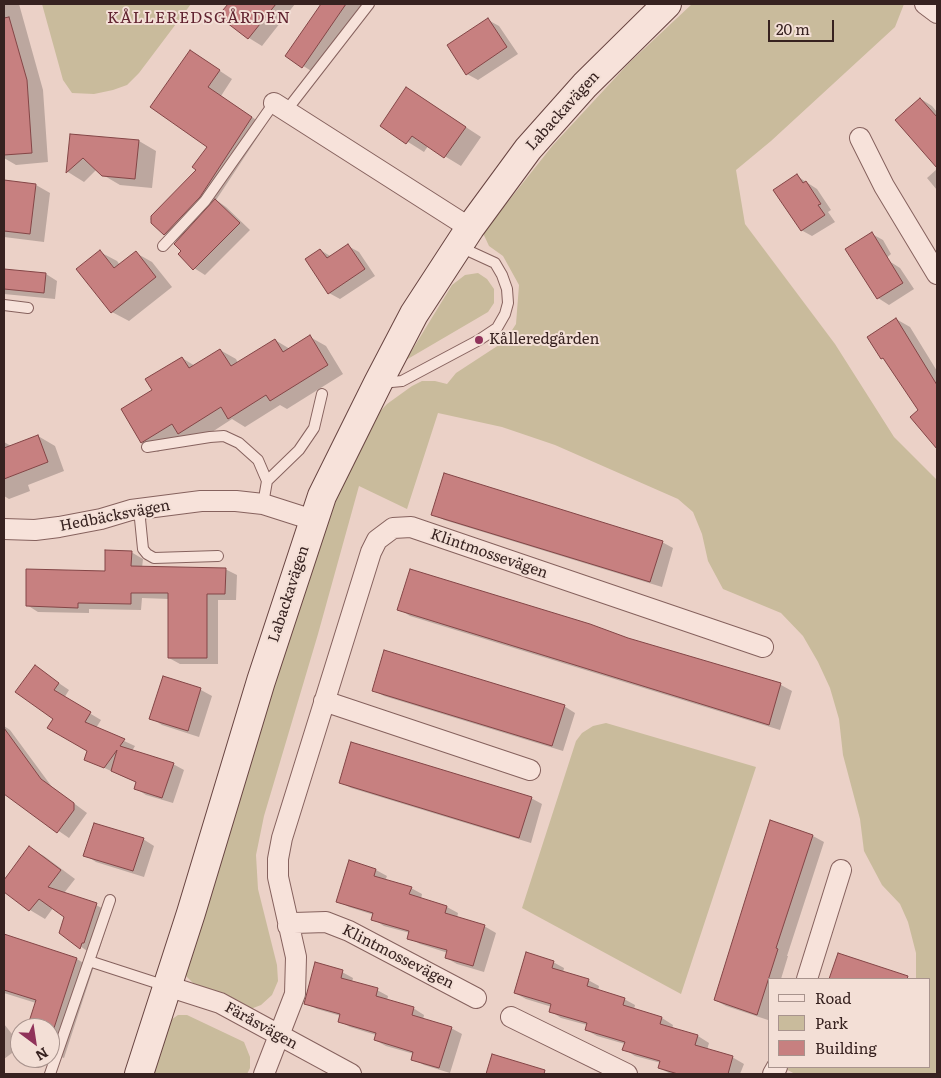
<!DOCTYPE html>
<html>
<head>
<meta charset="utf-8">
<style>
	body { margin:0 }
	#map { position:relative; width:941px; height:1078px; overflow:hidden; background:#ebd1c7; font-family:Literata,serif }
	canvas { display:block }
	.frame { position:absolute; inset:0; border:5px solid #372220; pointer-events:none }
	.legend { position:absolute; left:768px; top:978px; width:162px; height:90px; box-sizing:border-box; background:#f3dfd6; border:1px solid #a8938d; margin:0; padding:6px 9px; list-style:none; font-size:15px; color:#372220 }
	.legend li { display:flex; align-items:center; gap:10px; height:25px }
	.legend b { width:25px; border:1px solid #a8938d }
	.north { position:absolute; left:10px; top:1018px; width:50px; height:50px; box-sizing:border-box; background:#f3dfd6; border:1px solid #a8938d; border-radius:50%; rotate:149deg; font-size:14px; font-weight:700; line-height:20px; text-align:center; color:#372220 }
	.north::after { content:''; display:block; margin:auto; width:18px; height:22px; background:#90325a; clip-path:polygon(50% 0,100% 100%,50% 72%,0 100%) }
	.scale { position:absolute; left:768px; top:20px; width:66px; height:22px; box-sizing:border-box; border:2px solid #372220; border-top:0; padding-left:6px; font-size:15px; line-height:18px; white-space:nowrap; color:#372220; -webkit-text-stroke:4px #f3dfd6; paint-order:stroke }
</style>
</head>
<body>
<div id="map">
<canvas width="941" height="1078"></canvas>
<div class="frame"></div>
<ul class="legend">
<li><b style="height:6px;background:#f7e2da"></b>Road</li>
<li><b style="height:14px;background:#c9bb9c"></b>Park</li>
<li><b style="height:14px;background:#c78080"></b>Building</li>
</ul>
<div class="north">N</div>
<div class="scale">20 m</div>
</div>
<script>
const context = document.querySelector('canvas').getContext('2d');
context.lineJoin = 'round';
function fillPath(path, color) { context.fillStyle = color; context.fill(path, 'evenodd'); }
const toPath = rows => new Path2D(rows.map(r => 'M' + r).join(''));
function strokePath(path, color, width, dash) { context.strokeStyle = color; context.lineWidth = width; context.lineCap = dash ? 'butt' : 'round'; context.setLineDash(dash || []); context.stroke(path); }
function write(font, color, halo, rows, align = 'center') {
  context.font = font + ' Literata,serif'; context.lineWidth = 4; context.setLineDash([]); context.textBaseline = 'middle'; context.strokeStyle = halo; context.fillStyle = color; for (const [text, x, y, turn = 0] of rows) {
    context.save(); context.translate(x, y); context.rotate((+turn || 0) * Math.PI / 180); context.textAlign = isNaN(turn) ? turn : align; if (halo) context.strokeText(text, 0, 0); context.fillText(text, 0, 0); context.restore();
  }
}
const green = toPath([
	[42,4,191,4,139,73,127,85,113,90,94,94,72,93,63,80],
	[692,4,904,4,895,27,771,141,736,170,745,224,835,344,894,437,937,480,937,1074,795,1074,782,1067,930,1067,930,979,916,979,916,953,908,922,900,904,882,885,864,851,860,819,843,755,839,719,830,688,818,662,803,636,781,613,723,589,708,561,702,534,693,512,678,499,555,445,502,427,438,413,407,509,359,486,318,634,264,816,256,855,258,889,277,965,278,981,272,995,261,1005,248,1010,198,988,185,975,313,544,367,425,387,404,412,386,422,381,435,381,447,384,456,373,505,341,516,324,519,285,503,256,489,246,483,233,553,145,629,63],
	[478,273,487,279,494,289,494,303,488,312,406,360,452,285,465,275],
	[606,723,756,767,681,994,522,908,576,741,582,733,593,726],
	[178,1015,187,1015,244,1042,250,1057,250,1068,247,1074,148,1074,168,1022]
]);
const shadow = toPath([
	[4,4,19,4,43,90,48,162,16,165,4,158],
	[229,4,295,4,262,46,249,38,220,16],
	[322,4,365,4,316,74,286,55],
	[488,20,499,26,518,54,478,80,467,74],
	[190,51,232,79,221,96,265,126,216,200,226,207,250,230,205,275,194,268,178,242,165,234,150,219,198,170,208,147],
	[406,88,481,137,461,166,428,146,424,152,381,125],
	[921,99,932,106,937,112,937,156,935,158],
	[71,135,139,141,156,151,152,188,120,185,103,175,97,169,84,182,68,172],
	[937,169,937,190,927,178],
	[797,176,817,189,831,210,828,212,835,222,812,236,801,230],
	[4,181,36,185,50,193,44,242,4,237],
	[872,234,883,240,891,254,876,267,889,261,900,268,914,289,889,305,878,298],
	[348,246,359,252,375,276,340,299,329,293,320,250,332,257],
	[100,252,117,261,120,265,136,253,152,262,172,287,129,321,112,312],
	[4,270,46,274,57,281,55,299,4,294],
	[896,319,910,327,937,371,937,447,912,417,919,410,887,361,882,358],
	[310,337,326,346,343,374,287,409,280,405,245,427,232,419,195,443,184,436,158,452,142,442,122,410,153,390,182,358,195,366,220,350,236,359,238,363,275,340,290,349],
	[38,436,55,446,64,471,28,485,30,491,9,499,4,496,4,442,11,446],
	[433,514,662,542,673,548,662,587,444,520],
	[131,552,143,559,142,568,225,569,237,575,236,600,218,600,218,664,180,664,169,658,169,599,142,598,141,610,89,609,89,613,38,612,27,605,106,572],
	[399,609,628,639,781,685,792,691,780,730,410,616],
	[35,667,69,690,64,698,101,720,96,728,135,746,132,751,173,764,184,770,173,803,146,795,135,788,137,783,85,759,89,751,54,719],
	[163,678,201,690,212,696,199,737,162,725,151,718],
	[373,690,564,706,575,713,563,751,384,696],
	[4,726,10,730,52,787,87,813,69,838,12,799,4,787],
	[340,782,531,798,542,804,531,843,351,788],
	[771,822,813,836,824,842,787,956,788,956,781,979,770,979,770,1015,768,1020,726,1006,715,1000],
	[143,839,154,846,144,877,96,862,85,855],
	[29,848,44,856,75,879,64,893,96,905,111,913,99,951,97,950,95,956,60,933,65,917,53,908,45,919,30,910,4,891,4,882],
	[376,870,387,876,385,881,411,888,422,894,421,899,447,907,458,913,457,918,484,926,496,933,484,972,457,964,446,958,448,953,420,944,409,938,410,933,384,926,373,919,374,915,349,907,338,901],
	[4,936,77,959,93,969,64,1058,50,1053,50,1028,28,1028,36,1003,4,993],
	[839,954,892,975,890,979,830,979],
	[553,962,564,968,563,973,588,980,599,986,598,991,624,999,635,1005,634,1010,662,1018,673,1025,672,1029,698,1036,709,1043,707,1050,732,1057,744,1064,740,1074,671,1074,659,1068,661,1063,635,1056,624,1049,625,1044,597,1036,586,1030,587,1025,561,1018,550,1011,552,1007,526,999,515,993],
	[342,972,353,978,352,982,377,990,388,996,387,1001,413,1008,424,1015,423,1020,451,1028,462,1034,450,1073,424,1065,413,1059,414,1054,386,1046,375,1040,376,1035,350,1027,339,1021,341,1016,317,1009,305,1003],
	[4,1024,20,1044,20,1047,4,1059]
]);
const building = toPath([
	[228,4,276,4,248,39,218,16,228,4],
	[321,4,346,4,302,68,285,56,321,4],
	[9,17,27,80,32,153,4,155,4,18,9,17],
	[488,18,507,47,466,75,447,45,488,18],
	[190,50,220,70,208,87,252,117,200,197,164,235,151,223,151,216,196,170,192,167,207,147,150,107,190,50],
	[406,87,466,127,444,158,412,136,406,144,380,126,406,87],
	[920,98,937,117,937,168,895,120,920,98],
	[70,134,139,140,135,179,102,176,83,158,66,173,70,134],
	[797,174,803,183,806,181,821,204,818,205,825,215,801,231,773,190,797,174],
	[4,180,36,184,30,234,4,231,4,180],
	[215,199,240,223,193,270,178,254,181,251,174,244,215,199],
	[872,232,903,283,877,299,845,249,872,232],
	[348,244,365,269,328,294,305,259,320,249,327,258,348,244],
	[100,250,114,268,136,251,156,277,111,313,76,269,100,250],
	[4,269,46,273,44,293,4,289,4,269],
	[896,318,937,385,937,449,910,417,918,410,883,358,881,359,867,337,896,318],
	[310,335,328,365,270,401,266,395,228,419,221,407,178,434,172,424,141,443,121,409,152,390,145,379,182,357,189,368,220,349,231,366,275,339,283,352,310,335],
	[38,435,48,462,4,479,4,448,38,435],
	[444,473,663,541,650,582,431,515,444,473],
	[105,550,132,551,131,566,226,568,225,594,207,594,207,658,168,658,168,593,131,593,131,604,78,603,78,608,26,606,26,569,105,571,105,550],
	[410,569,590,624,628,638,781,683,769,725,397,610,410,569],
	[384,650,565,705,552,746,372,691,384,650],
	[35,665,59,683,54,690,91,712,85,722,125,739,120,746,174,763,162,798,134,789,136,782,111,771,117,750,104,768,84,760,87,751,47,728,53,719,15,692,35,665],
	[163,676,201,688,188,731,149,719,163,676],
	[4,728,41,779,74,803,74,810,57,833,4,794,4,728],
	[351,742,532,797,519,838,339,783,351,742],
	[770,820,813,835,776,948,778,949,757,1015,714,1000,770,820],
	[94,823,144,838,133,871,83,856,94,823],
	[29,846,61,870,48,887,97,903,84,943,82,943,80,949,59,933,64,917,39,899,29,911,4,892,4,880,29,846],
	[349,860,376,869,374,876,412,887,409,894,447,906,445,913,485,925,473,966,445,958,447,950,407,939,409,931,371,920,373,913,336,902,349,860],
	[4,934,77,958,54,1028,27,1028,36,1000,4,990,4,934],
	[526,952,554,961,552,968,589,979,587,986,625,998,623,1005,662,1017,660,1024,698,1035,695,1045,733,1056,728,1074,678,1074,658,1068,660,1061,622,1050,625,1042,585,1030,587,1023,549,1012,551,1004,514,993,526,952],
	[838,953,908,976,907,979,829,979,838,953],
	[315,962,343,970,341,978,378,988,376,996,414,1007,412,1015,452,1027,439,1068,411,1060,413,1052,374,1040,376,1033,338,1022,340,1014,304,1004,315,962],
	[492,1054,545,1070,544,1074,486,1074,492,1054]
]);
const lane = toPath([
	[286,111,369,4],
	[163,246,205,201,274,103],
	[4,305,28,308],
	[381,383,402,381,479,340,497,328,505,314,508,303,507,289,502,275,495,263,458,246],
	[147,447,210,437,224,436,239,443,258,460,267,481,263,504],
	[267,481,299,450,314,428,322,394],
	[139,509,143,549,147,554,154,558,218,556],
	[89,961,166,986],
	[50,1074,110,900]
]);
const street = toPath([
	[925,4,937,13],
	[274,103,470,228],
	[860,138,884,186,937,274],
	[4,529,35,530,59,527,101,519,131,510,201,501,236,501,263,504,313,520],
	[324,701,530,770],
	[288,926,294,923,326,922,349,931,476,998],
	[807,979,841,870],
	[167,986,220,1003,351,1074],
	[511,1017,627,1074],
	[264,1074,295,994,296,957,278,877,278,859,282,838,371,552,377,540,393,528,411,527,763,647],
	[773,1074,777,1067]
]);
const secondary = toPath([
	[139,1074,191,913,261,681,322,496,378,383,414,314,470,228,528,149,585,85,667,4]
]);
const markers = [
	[479,340,5,"#90325a"]
];
const streetNames = [
	["Labackavägen",563,111,-48],
	["Hedbäcksvägen",115,516,-11],
	["Klintmossevägen",489,554,19],
	["Labackavägen",289,594,-72],
	["Klintmossevägen",398,957,27],
	["Färåsvägen",261,1026,29]
];
const poiNames = [
	["Kålleredgården",489,340]
];
const neighbourhoodNames = [
	["KÅLLEREDSGÅRDEN",199,18]
];
fillPath(green, '#c9bb9c');
fillPath(shadow, '#0003');
fillPath(building, '#c78080');
strokePath(building, '#834546', 1);
strokePath(lane, '#86625e', 12);
strokePath(street, '#86625e', 22);
strokePath(secondary, '#684441', 30);
strokePath(lane, '#f7e2da', 10);
strokePath(street, '#f7e2da', 20);
strokePath(secondary, '#f7e2da', 28);
for (const [x, y, r, color] of markers) { const dot = new Path2D(); dot.arc(x, y, r, 0, 2 * Math.PI); context.fillStyle = color; context.fill(dot); strokePath(dot, '#f3dfd6', 2); }
write('15px', '#372220', '#f3dfd6', streetNames);
write('15px', '#372220', '#f3dfd6', poiNames, 'left');
context.letterSpacing = '1px';
write('16px', '#612330', '#f3dfd6', neighbourhoodNames);
context.letterSpacing = '0px';
</script>
</body>
</html>
